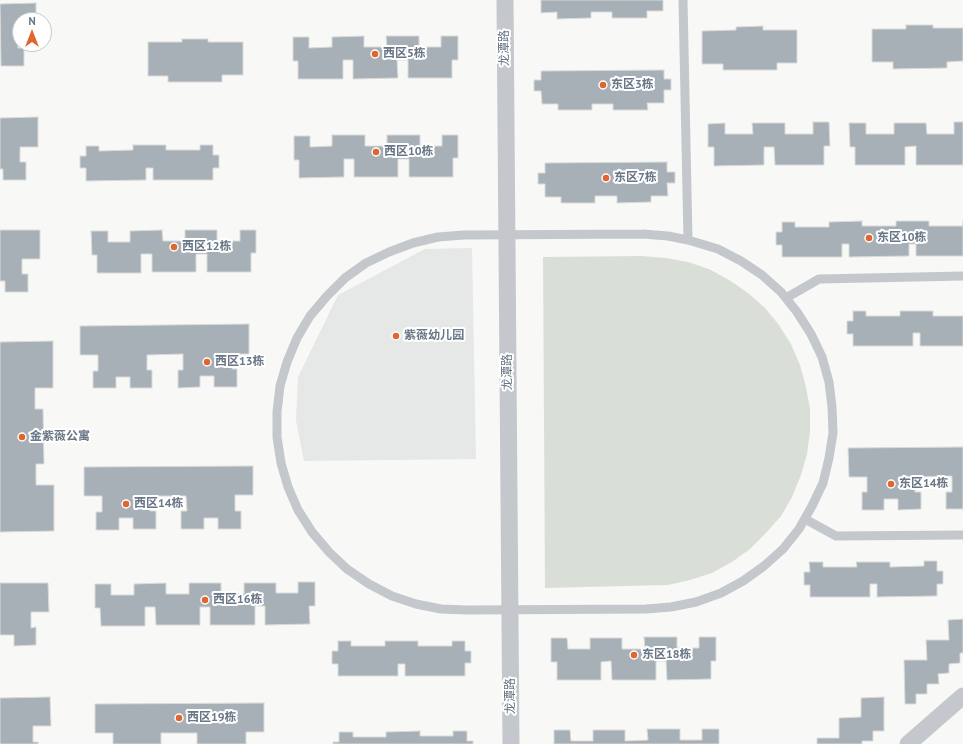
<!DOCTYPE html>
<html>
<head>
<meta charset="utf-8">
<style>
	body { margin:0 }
	#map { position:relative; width:963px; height:744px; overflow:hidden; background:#f8f8f6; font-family:"PT Sans",sans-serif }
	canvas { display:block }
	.north { position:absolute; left:12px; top:12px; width:40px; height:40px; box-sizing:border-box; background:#fff; border:1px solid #c3c8cf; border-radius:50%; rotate:0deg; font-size:11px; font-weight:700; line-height:16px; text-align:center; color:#687686 }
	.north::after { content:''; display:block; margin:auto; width:14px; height:18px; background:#df662f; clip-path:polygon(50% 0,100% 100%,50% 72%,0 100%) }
</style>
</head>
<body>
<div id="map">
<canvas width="963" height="744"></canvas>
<div class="north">N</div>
</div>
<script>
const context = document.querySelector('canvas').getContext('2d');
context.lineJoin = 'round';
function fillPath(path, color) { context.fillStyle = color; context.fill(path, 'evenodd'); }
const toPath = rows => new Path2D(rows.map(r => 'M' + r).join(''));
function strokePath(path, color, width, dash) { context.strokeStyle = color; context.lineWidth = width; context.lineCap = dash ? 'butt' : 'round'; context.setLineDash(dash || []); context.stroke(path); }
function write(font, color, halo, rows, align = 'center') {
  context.font = font + ' "PT Sans","Noto Sans SC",sans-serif'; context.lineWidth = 4; context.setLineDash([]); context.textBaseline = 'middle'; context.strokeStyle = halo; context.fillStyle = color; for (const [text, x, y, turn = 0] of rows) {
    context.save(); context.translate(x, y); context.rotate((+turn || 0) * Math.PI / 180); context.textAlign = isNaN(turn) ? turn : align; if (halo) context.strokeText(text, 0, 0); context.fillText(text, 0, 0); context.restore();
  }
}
const built = toPath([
	[472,248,476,459,304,461,296,420,298,377,338,295,425,249]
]);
const green = toPath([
	[642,256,666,258,688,262,709,269,729,280,748,293,765,308,779,325,791,344,800,365,806,387,810,409,810,432,807,454,801,475,792,497,781,516,766,533,750,549,732,562,712,573,690,580,668,585,545,588,543,257]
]);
const building = toPath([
	[541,0,663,0,663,11,647,11,647,18,612,18,612,12,591,12,591,18,557,19,557,12,541,13,541,0],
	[36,3,36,20,20,20,20,33,18,33,18,48,24,48,24,66,1,66,0,4,36,3],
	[906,25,933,25,933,28,963,28,963,61,947,62,947,68,893,69,893,62,872,62,872,29,906,29,906,25],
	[763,26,763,30,797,30,797,63,777,63,777,70,723,70,723,64,702,64,702,31,736,30,736,27,763,26],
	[364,36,364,47,387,47,386,36,419,36,419,47,441,47,441,36,458,36,458,60,452,60,452,78,408,78,408,60,397,60,398,78,353,79,353,60,343,60,343,79,298,79,298,61,293,61,293,37,309,37,309,48,332,47,332,37,364,36],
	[182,39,208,39,208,42,243,42,243,75,222,75,222,82,168,82,168,76,148,76,148,42,182,42,182,39],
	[664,70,664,79,671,79,671,90,664,90,664,103,647,103,648,110,613,110,613,104,592,104,592,110,558,110,558,104,542,104,541,91,534,91,534,80,541,80,541,71,664,70],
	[38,117,38,147,20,147,20,162,26,162,26,180,3,180,3,169,0,169,0,118,38,117],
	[813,122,829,122,830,146,824,146,824,165,775,165,774,147,764,147,764,165,714,166,714,147,708,147,708,124,725,123,725,134,753,134,752,123,785,123,785,134,813,134,813,122],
	[954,122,963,122,963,165,916,165,916,146,905,147,905,165,855,165,855,147,850,147,849,123,866,123,866,134,894,134,894,123,926,123,927,134,954,134,954,122],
	[332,135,365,135,365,146,387,146,387,135,420,135,420,146,442,146,442,135,458,135,458,158,453,158,453,177,409,177,409,159,398,159,398,177,354,177,354,159,344,159,344,177,299,178,299,160,294,160,294,136,310,136,310,147,332,146,332,135],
	[133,145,166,145,166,150,200,150,200,145,213,145,213,155,219,155,219,168,213,168,213,180,153,180,153,168,146,168,146,180,86,181,86,168,80,168,80,156,86,156,86,146,99,146,99,151,133,150,133,145],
	[667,162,667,172,675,172,675,183,667,183,668,196,651,196,651,202,617,203,617,196,595,196,595,203,561,203,561,197,545,197,545,184,538,184,538,173,545,173,545,163,667,162],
	[862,221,862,226,896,226,896,221,929,221,929,226,963,226,963,221,963,256,916,256,916,244,909,244,909,256,849,257,849,244,842,244,842,257,782,257,782,245,776,245,776,232,782,232,782,222,795,222,795,227,829,227,829,222,862,221],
	[0,230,40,230,40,259,22,259,22,274,28,274,28,292,5,292,5,281,0,281,0,230],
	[162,230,163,241,185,241,185,230,217,230,217,241,240,241,240,230,256,230,256,253,251,253,251,272,207,272,207,254,196,254,196,272,152,272,152,254,141,254,141,273,97,273,97,255,92,255,91,231,108,231,108,242,130,242,130,231,162,230],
	[853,311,866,311,866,316,900,316,900,311,933,311,933,316,963,316,963,346,920,346,920,333,913,333,913,346,853,346,853,334,847,334,847,321,853,321,853,311],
	[249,324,249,354,231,354,232,369,237,369,237,387,214,387,214,376,200,376,200,387,178,388,178,370,183,370,183,354,147,355,147,370,152,370,152,388,130,388,130,377,116,377,116,388,93,388,93,371,98,371,98,355,80,355,80,326,249,324],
	[53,341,53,388,35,388,35,409,43,409,44,464,36,464,36,485,54,485,54,531,0,532,0,342,53,341],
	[963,447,963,509,946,509,946,492,952,492,952,476,915,477,915,492,921,492,921,509,898,510,898,499,884,499,884,510,862,510,862,492,867,492,867,477,849,477,848,448,963,447],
	[253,466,253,495,235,495,235,511,241,511,241,529,218,529,218,518,204,518,204,529,181,529,181,511,187,511,186,496,150,496,150,511,156,511,156,529,133,529,133,518,119,518,119,530,96,530,96,512,102,512,102,496,84,496,84,467,253,466],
	[924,561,937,561,937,571,943,571,943,584,937,584,937,596,877,597,877,584,870,584,870,597,810,597,810,585,804,585,804,572,810,572,809,562,823,562,823,567,857,567,856,562,890,562,890,567,924,566,924,561],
	[298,582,315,582,315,606,309,606,310,624,265,625,265,606,255,606,255,625,210,625,210,607,200,607,200,625,156,625,155,607,145,607,145,626,101,626,100,608,95,608,95,584,111,584,111,595,134,595,134,584,166,583,166,594,189,594,189,583,221,583,221,594,244,594,244,583,276,583,276,593,298,593,298,582],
	[0,583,48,583,49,612,31,612,31,628,36,627,36,645,14,646,14,635,0,635,0,583],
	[963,619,963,653,960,653,960,663,949,664,949,673,938,674,939,684,927,684,927,694,916,694,916,704,905,704,904,660,927,660,926,640,949,640,948,620,963,619],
	[644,637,677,637,677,648,699,648,699,637,716,637,716,661,711,661,711,679,667,680,666,661,656,661,656,680,612,680,611,661,601,662,601,680,557,680,557,662,551,662,551,638,567,638,568,649,590,649,590,638,622,638,622,649,645,649,644,637],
	[338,641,351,641,351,646,385,646,385,641,418,641,418,646,452,646,452,641,465,641,465,651,471,651,471,663,465,663,465,676,405,676,405,664,398,664,398,676,338,676,338,664,332,664,332,651,338,651,338,641],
	[50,697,51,726,33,726,33,742,38,742,38,744,0,744,0,698,50,697],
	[884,697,884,731,873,731,873,741,862,741,862,744,817,744,817,738,839,738,839,718,861,717,861,698,884,697],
	[264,703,264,732,246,732,246,744,197,744,197,733,161,733,161,744,113,744,113,733,95,733,95,704,264,703],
	[647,729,680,729,680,740,702,740,702,729,719,729,719,744,554,744,554,730,570,730,571,741,593,741,593,730,625,730,625,741,648,740,647,729],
	[420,731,420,736,453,736,453,731,467,731,467,741,473,741,473,744,333,744,333,742,339,742,339,732,353,732,353,737,386,737,386,732,420,731]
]);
const service = toPath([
	[683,0,688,240],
	[643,234,668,236,688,240,718,249,741,261,762,275,781,292,797,312,811,334,822,357,829,382,832,407,833,433,829,458,823,483,812,506,799,529,783,549,764,566,743,581,721,593,696,602,671,607,646,609,467,610,441,609,416,604,392,596,369,584,347,569,329,552,312,532,298,510,288,487,281,463,277,437,277,412,280,386,287,362,297,338,310,316,327,296,345,278,366,263,389,252,413,243,438,237,464,235,643,234],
	[786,298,819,279,963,276],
	[805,519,836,536,963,535]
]);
const minor = toPath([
	[505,0,511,744],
	[908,744,963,696]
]);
const markers = [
	[375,54,4,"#df662f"],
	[603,85,4,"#df662f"],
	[376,152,4,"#df662f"],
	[606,178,4,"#df662f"],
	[869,238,4,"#df662f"],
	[174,247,4,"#df662f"],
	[396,336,4,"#df662f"],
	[207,362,4,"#df662f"],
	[22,437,4,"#df662f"],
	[891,484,4,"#df662f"],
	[126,504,4,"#df662f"],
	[205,600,4,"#df662f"],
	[634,655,4,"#df662f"],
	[179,718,4,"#df662f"]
];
const streetNames = [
	["龙潭路",505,48,-90],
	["龙潭路",508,372,-90],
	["龙潭路",511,696,-90]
];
const poiNames = [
	["西区5栋",383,54],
	["东区3栋",611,85],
	["西区10栋",384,152],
	["东区7栋",614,178],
	["东区10栋",877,238],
	["西区12栋",182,247],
	["紫薇幼儿园",404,336],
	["西区13栋",215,362],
	["金紫薇公寓",30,437],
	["东区14栋",899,484],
	["西区14栋",134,504],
	["西区16栋",213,600],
	["东区18栋",642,655],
	["西区19栋",187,718]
];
fillPath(built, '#e6e7e7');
fillPath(green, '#d9dfd7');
fillPath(building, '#a8b0b7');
strokePath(building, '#dadad8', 1);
strokePath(service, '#c4c7cb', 9);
strokePath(minor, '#c4c7cb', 17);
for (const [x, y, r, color] of markers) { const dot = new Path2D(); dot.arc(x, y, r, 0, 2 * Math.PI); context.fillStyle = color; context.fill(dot); strokePath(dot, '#fff', 1.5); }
write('12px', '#687686', '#fff', streetNames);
write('bold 12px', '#687686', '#fff', poiNames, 'left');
</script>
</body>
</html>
